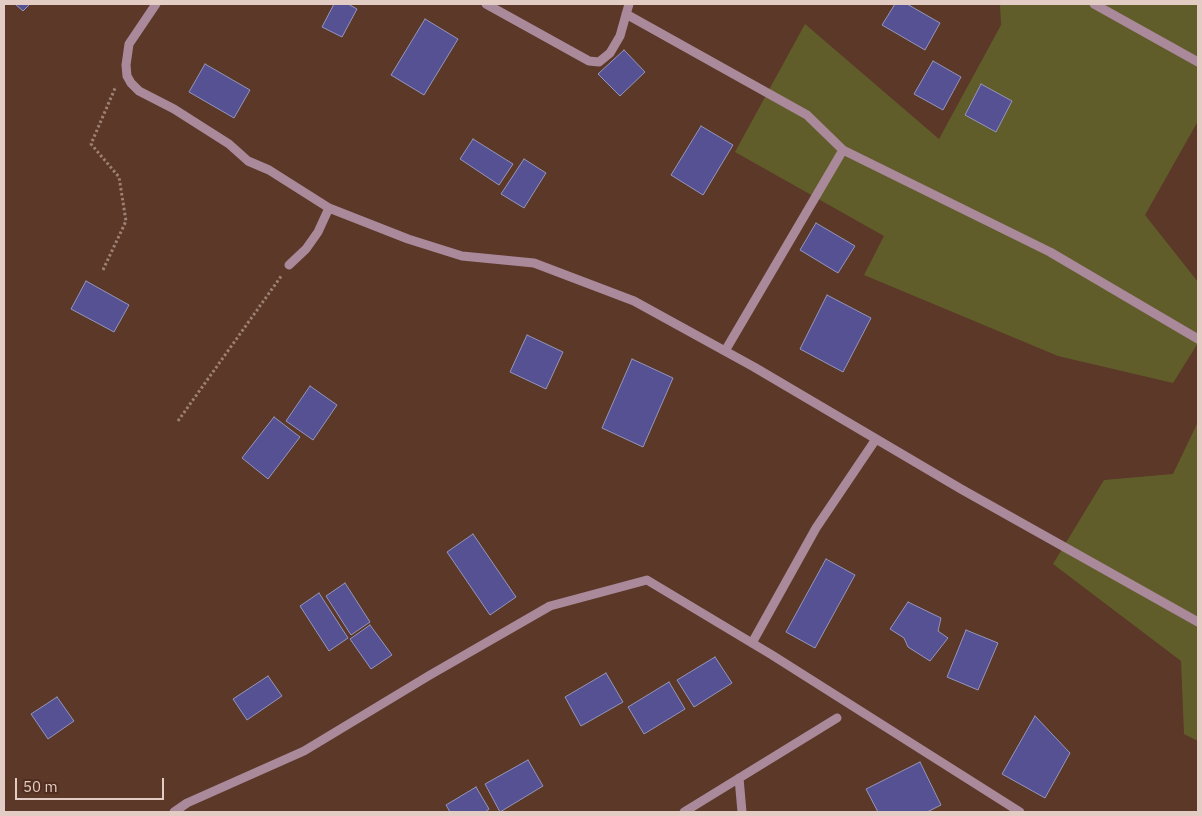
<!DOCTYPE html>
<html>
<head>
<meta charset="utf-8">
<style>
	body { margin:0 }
	#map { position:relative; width:1202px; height:816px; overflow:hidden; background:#5b3828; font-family:"IBM Plex Sans",sans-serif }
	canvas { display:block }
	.frame { position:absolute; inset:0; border:5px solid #e3ccc3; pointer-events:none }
	.scale { position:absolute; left:15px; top:778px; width:149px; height:22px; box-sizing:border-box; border:2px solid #e3ccc3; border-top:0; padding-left:6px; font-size:15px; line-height:18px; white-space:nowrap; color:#e3ccc3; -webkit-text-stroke:4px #502d1e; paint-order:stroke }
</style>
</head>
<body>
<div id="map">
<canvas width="1202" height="816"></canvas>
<div class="frame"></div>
<div class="scale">50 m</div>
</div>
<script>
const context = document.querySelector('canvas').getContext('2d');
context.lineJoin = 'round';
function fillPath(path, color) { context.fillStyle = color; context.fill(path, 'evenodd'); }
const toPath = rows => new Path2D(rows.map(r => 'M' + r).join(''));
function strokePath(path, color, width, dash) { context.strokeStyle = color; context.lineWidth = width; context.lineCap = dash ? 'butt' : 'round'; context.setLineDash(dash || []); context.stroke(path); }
const green = toPath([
	[1000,4,1198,4,1198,121,1145,215,1198,282,1198,343,1173,383,1058,356,864,275,884,236,735,152,805,24,939,139,1001,25],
	[1198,422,1198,741,1184,734,1181,661,1053,564,1104,480,1173,474]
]);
const building = toPath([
	[15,4,30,4,23,11,15,4],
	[334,4,348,4,357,9,342,37,322,27,334,4],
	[895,4,907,4,940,23,925,50,882,25,895,4],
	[425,19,458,39,424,95,391,75,425,19],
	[624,50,645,72,620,96,598,74,624,50],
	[933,61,961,77,943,110,914,94,933,61],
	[205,64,250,90,234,118,189,92,205,64],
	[981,84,1012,101,996,132,965,115,981,84],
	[701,126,733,145,703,195,671,175,701,126],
	[473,139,513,164,499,185,460,159,473,139],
	[524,159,546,173,524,208,501,194,524,159],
	[816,223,855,246,838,273,800,250,816,223],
	[86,281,129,305,114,332,71,309,86,281],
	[827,295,871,318,843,372,800,349,827,295],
	[527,335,563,352,546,389,510,372,527,335],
	[632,359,673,378,643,447,602,428,632,359],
	[310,386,337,405,313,440,286,421,310,386],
	[274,417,300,437,268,479,242,458,274,417],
	[473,534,516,597,490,615,447,552,473,534],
	[826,559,855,575,815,648,786,632,826,559],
	[345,583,370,622,351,635,326,596,345,583],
	[319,593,348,638,329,651,300,606,319,593],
	[908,602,941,618,938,631,948,638,930,661,908,647,904,638,890,629,908,602],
	[370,625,392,655,371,669,350,639,370,625],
	[966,630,998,643,978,690,947,677,966,630],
	[715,657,732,683,694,707,677,680,715,657],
	[606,673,623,702,581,726,565,697,606,673],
	[268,676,282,696,247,720,233,699,268,676],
	[669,682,685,709,644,734,628,707,669,682],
	[57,697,74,721,48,739,31,714,57,697],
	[1035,716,1070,753,1045,798,1002,774,1035,716],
	[528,760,543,786,500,812,485,784,528,760],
	[920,762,941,805,927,812,878,812,866,789,920,762],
	[476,787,489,809,485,812,450,812,446,805,476,787]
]);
const path = toPath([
	[103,270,126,221,119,177,91,144,116,86],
	[178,421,282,275]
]);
const minor = toPath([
	[156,4,129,44,126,65,127,76,131,83,139,91,174,109,229,144,248,161,269,170,329,208,408,239,462,256,534,263,634,301,754,367,961,489,1198,622],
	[486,4,589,61,599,62,610,53,620,36,629,4],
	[1094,4,1198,62],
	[626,14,807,115,843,150,725,351],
	[843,150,1050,252,1198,339],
	[289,265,306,249,318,232,329,208],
	[752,643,816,528,876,439],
	[739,778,742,812],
	[174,812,187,803,304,751,430,675,550,606,647,580,772,655,1020,812],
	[684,812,837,718]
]);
fillPath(green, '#615d2b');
fillPath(building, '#555192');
strokePath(building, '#9596bd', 1);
strokePath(path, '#9e8174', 3, [2.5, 2.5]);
strokePath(minor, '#aa899b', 9);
</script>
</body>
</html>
